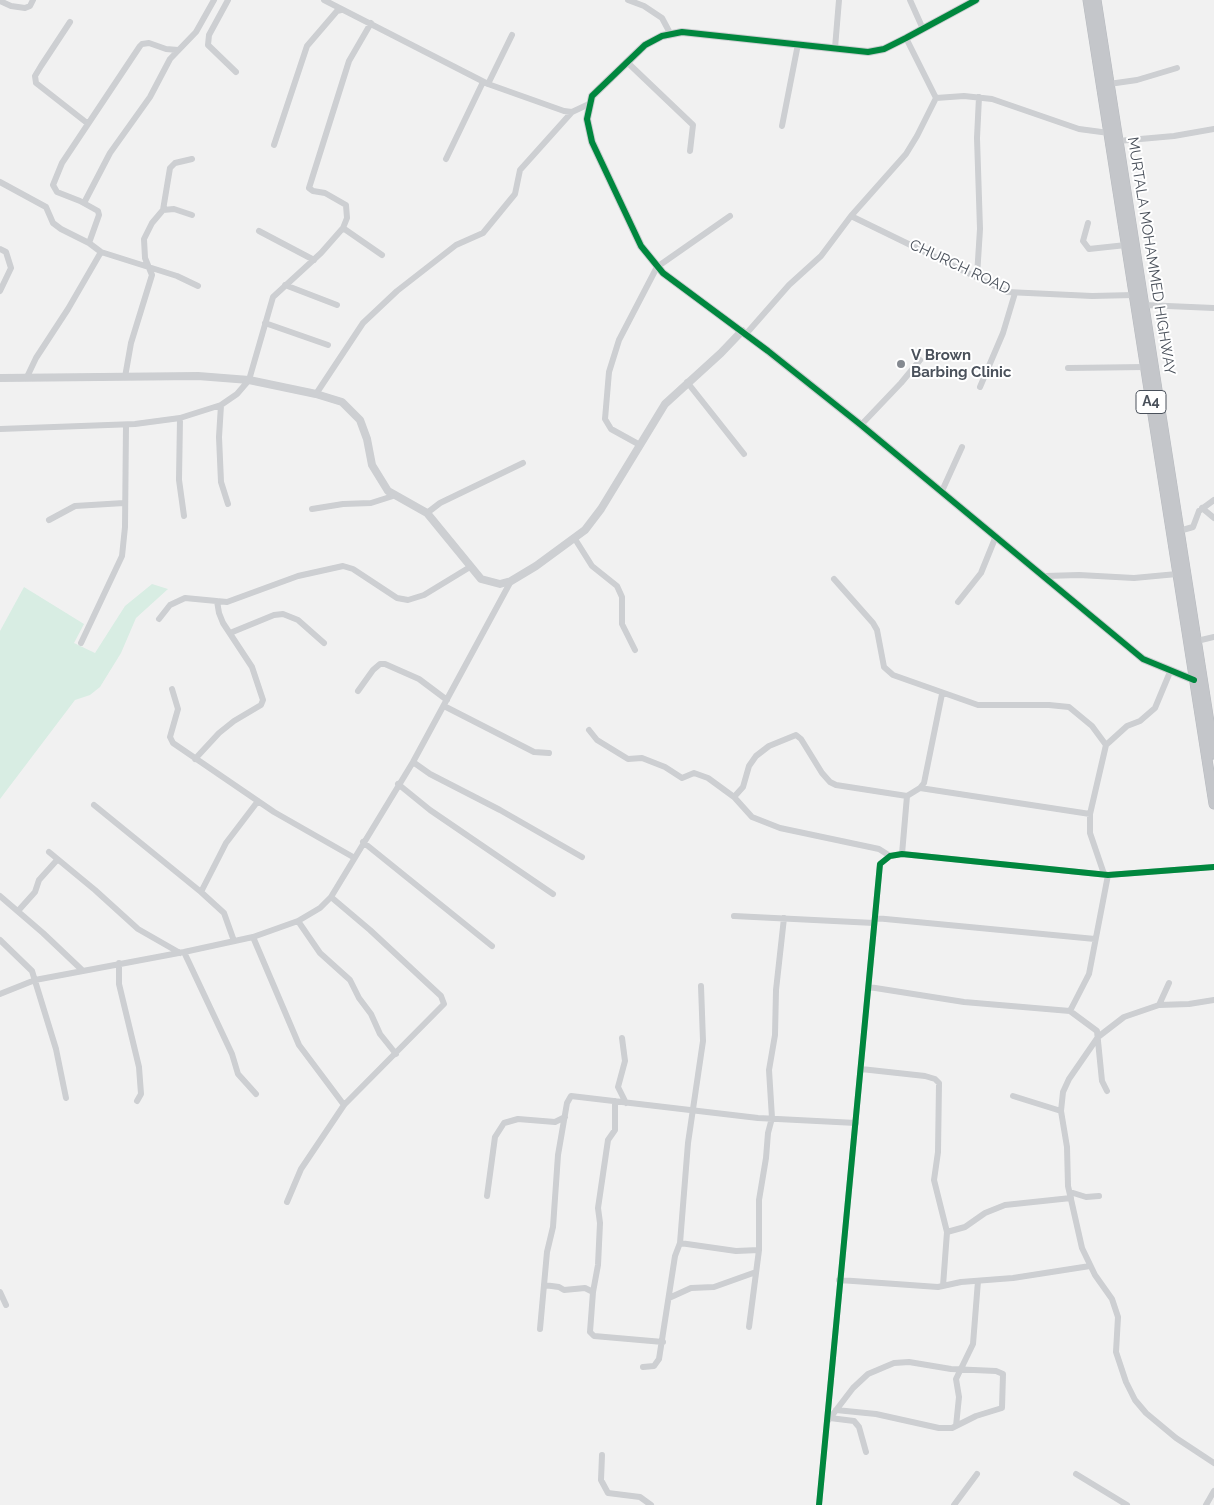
<!DOCTYPE html>
<html>
<head>
<meta charset="utf-8">
<style>
	body { margin:0 }
	canvas { display:block; background:#f1f1f1 }
</style>
</head>
<body>
<canvas width="1214" height="1505"></canvas>
<script>
const context = document.querySelector('canvas').getContext('2d');
context.lineJoin = 'round';
function fillPath(path, color) { context.fillStyle = color; context.fill(path, 'evenodd'); }
const toPath = rows => new Path2D(rows.map(r => 'M' + r).join(''));
function strokePath(path, color, width, dash) { context.strokeStyle = color; context.lineWidth = width; context.lineCap = dash ? 'butt' : 'round'; context.setLineDash(dash || []); context.stroke(path); }
function write(font, color, halo, rows, align = 'center') {
  context.font = font + ' Raleway,sans-serif'; context.lineWidth = 4; context.setLineDash([]); context.textBaseline = 'middle'; context.strokeStyle = halo; context.fillStyle = color; for (const [text, x, y, turn = 0] of rows) {
    context.save(); context.translate(x, y); context.rotate((+turn || 0) * Math.PI / 180); context.textAlign = isNaN(turn) ? turn : align; if (halo) context.strokeText(text, 0, 0); context.fillText(text, 0, 0); context.restore();
  }
}
const green = toPath([
	[152,584,168,589,136,618,121,653,100,687,90,695,75,700,0,799,0,631,24,587,84,624,74,643,95,653,125,606]
]);
const minor = toPath([
	[228,0,209,35,208,45,236,72],
	[324,0,488,84,564,111,572,112,589,104],
	[628,0,644,6,662,18,670,33],
	[910,0,923,29],
	[0,1,11,6,25,8,30,6,33,0],
	[70,22,41,66,35,76,36,83,87,123],
	[906,38,936,98],
	[835,48,839,0],
	[178,50,166,49,149,43,142,44,140,46,62,163,53,185,57,192,80,201,98,211,99,215,89,243,101,252,177,276,198,286],
	[628,63,693,125,690,151],
	[488,84,512,35],
	[1109,84,1137,80,1177,68],
	[936,98,964,96,992,99,1079,129,1109,133],
	[782,126,798,44],
	[1118,141,1174,136,1214,129],
	[274,145,307,46,337,11,341,10],
	[446,159,483,82],
	[0,182,46,207,53,223,61,229,89,243],
	[84,203,110,153,150,97,170,59,196,32,214,0],
	[163,210,170,168,175,163,192,159],
	[851,216,1007,292,1092,296,1134,295],
	[1088,223,1083,241,1089,249,1126,245],
	[343,228,382,255],
	[259,231,314,260],
	[0,249,6,252,11,268,0,291],
	[977,276,980,229,977,138,979,97],
	[285,285,337,305],
	[1144,305,1214,308],
	[265,323,328,345],
	[746,334,789,285,821,256,851,216,906,154,917,136,936,98],
	[1068,368,1145,367],
	[27,377,36,358,68,309,101,252],
	[125,377,131,343,152,275,145,258,144,239,152,223,163,210,174,209,192,215],
	[687,382,744,454],
	[980,387,1003,333,1015,293],
	[316,394,363,323,397,291,456,245,483,233,515,194,520,170,572,112],
	[221,405,219,437,221,482,228,504],
	[180,418,179,480,184,516],
	[861,425,901,383,920,360],
	[0,429,135,424,180,418,221,405,237,394,249,380,273,297,321,253,343,228,347,218,346,205,325,193,313,191,309,188,349,61,371,23],
	[640,445,611,429,605,419,609,372,619,340,657,267,730,216],
	[942,491,962,447],
	[1202,508,1214,518],
	[312,509,343,504,371,503,393,496],
	[427,513,440,503,523,463],
	[49,520,75,506,124,503],
	[1179,531,1193,527,1199,511,1214,500],
	[575,539,592,566,617,586,622,597,622,624,635,650],
	[1045,576,1079,575,1134,578,1177,574],
	[834,579,873,623,877,630,884,667,893,675,978,705,1049,705,1069,707,1092,726,1106,745],
	[958,602,981,573,996,536],
	[159,619,170,605,185,598,227,602,298,576,343,566,353,569,397,598,408,600,424,595,470,567],
	[230,633,274,615,283,614,298,620,324,643],
	[1197,641,1214,637],
	[81,643,122,556,125,527,126,425],
	[172,689,178,709,170,737,173,743,274,812,353,857],
	[358,691,373,670,380,664,385,664,419,679,447,700],
	[444,706,534,752,549,753],
	[589,730,597,740,628,759,642,758,665,767,682,778,694,773,708,778,734,797,752,817,780,828,879,849,890,856],
	[195,759,219,733,234,721,261,705,263,700,252,667,223,623,219,613,217,601],
	[413,762,430,774,500,810,582,857],
	[398,784,430,810,553,894],
	[920,788,1090,814],
	[734,797,743,787,749,766,756,756,769,746,796,735,801,739,822,773,830,782,836,785,907,796,920,788,924,783,942,694],
	[94,805,201,892,224,913,234,941],
	[363,842,492,946],
	[49,852,95,890,138,929,180,953],
	[902,854,907,796],
	[1104,874,1090,833,1090,814,1106,745,1127,726,1140,721,1155,708,1170,672],
	[201,892,226,843,258,801],
	[0,896,43,933,82,970],
	[18,911,35,892,39,880,57,860],
	[734,916,874,923],
	[875,918,1095,939],
	[298,921,320,953,350,980,359,998,371,1014,380,1034,396,1054],
	[253,937,299,1045,344,1105],
	[0,940,32,971,56,1049,66,1098],
	[184,952,232,1054,238,1074,256,1094],
	[119,963,119,984,139,1067,141,1094,137,1101],
	[869,987,964,1002,1070,1011,1097,1031,1102,1081,1107,1091],
	[0,994,35,980,184,952,253,937,298,921,320,908,331,897,413,762,511,581],
	[1159,1005,1189,1004,1214,1000],
	[1070,1011,1089,974,1108,875],
	[622,1038,625,1061,618,1087,626,1103],
	[861,1069,925,1076,935,1079,939,1083,938,1152,934,1180,947,1232,943,1286],
	[1013,1096,1061,1111,1063,1092,1069,1079,1098,1037,1124,1017,1159,1005,1169,983],
	[615,1101,615,1130,608,1140,598,1208,600,1223,598,1265,593,1292,590,1332,594,1336,663,1342],
	[1061,1111,1067,1147,1068,1186,1082,1248,1095,1275,1112,1299,1118,1317,1116,1352,1126,1382,1135,1400,1146,1413,1176,1438,1214,1463],
	[1070,1192,1086,1197,1099,1196],
	[487,1196,495,1137,504,1123,518,1119,555,1122,565,1117],
	[287,1202,301,1169,344,1105,444,1004,441,996,370,930,331,897],
	[947,1232,965,1227,985,1213,1005,1205,1071,1198],
	[680,1243,736,1251,759,1250],
	[839,1280,938,1287,961,1282,1013,1278,1090,1266],
	[544,1285,559,1287,564,1290,585,1288,593,1292],
	[0,1292,6,1305],
	[669,1298,691,1288,714,1287,756,1272],
	[749,1327,759,1250,759,1200,766,1158,768,1133,772,1118,769,1070,775,1035,776,990,784,918],
	[540,1329,547,1252,553,1227,558,1155,567,1103,571,1096,758,1118,856,1123],
	[643,1367,654,1366,659,1359,675,1256,680,1243,688,1143,703,1041,701,986],
	[830,1418,854,1421,859,1427,866,1452],
	[827,1422,853,1388,868,1374,894,1363,909,1362,951,1369,996,1371,1003,1374,1002,1408,976,1416,952,1428,939,1428,876,1414,836,1410],
	[956,1426,959,1397,956,1379,973,1344,978,1281],
	[602,1455,601,1480,608,1493,640,1497,651,1505],
	[1076,1474,1127,1505],
	[819,1505,880,864,890,856,902,854,1108,875,1214,867],
	[954,1505,977,1474],
	[1206,1505,1214,1491]
]);
const tertiary = toPath([
	[976,0,906,38,884,49,868,52,682,32,662,36,645,45,592,96,587,119,592,142,641,246,663,273,768,351,861,425,1143,659,1194,680],
	[0,378,198,376,249,380,316,394,342,402,360,420,367,439,372,465,388,491,427,513,481,579,500,584,511,581,536,566,585,530,601,509,665,404,721,353,742,331]
]);
const trunk = toPath([
	[1088,0,1214,804],
	[1096,0,1214,754]
]);
const cycleway = toPath([
	[976,0,906,38,884,49,868,52,682,32,662,36,645,45,592,96,587,119,592,142,641,246,663,273,768,351,861,425,1143,659,1194,680],
	[819,1505,880,864,890,856,902,854,1108,875,1214,867]
]);
const markers = [
	[901,364,5,"#848990"]
];
const shields = [
	[1151,402,30]
];
const shieldNames = [
	["A4",1151,402]
];
const streetNames = [
	["MURTALA MOHAMMED HIGHWAY",1151,256,81],
	["CHURCH ROAD",960,267,25]
];
const poiNames = [
	["V Brown",911,355],
	["Barbing Clinic",911,372]
];
fillPath(green, '#d8ede3');
strokePath(trunk, '#b7babf', 11);
strokePath(minor, '#cdcfd2', 6);
strokePath(tertiary, '#cdcfd2', 8);
strokePath(trunk, '#c4c6ca', 10);
strokePath(cycleway, '#00873e', 6);
for (const [x, y, r, color] of markers) { const dot = new Path2D(); dot.arc(x, y, r, 0, 2 * Math.PI); context.fillStyle = color; context.fill(dot); strokePath(dot, '#fff', 2); }
for (const [x, y, w] of shields) { const box = new Path2D(); box.roundRect(x - w / 2, y - 11.5, w, 23, 4); context.fillStyle = '#fff'; context.fill(box); strokePath(box, '#4a515b', 1); }
write('bold 14px', '#4a515b', null, shieldNames);
write('15px', '#4a515b', '#fff', streetNames);
write('bold 15px', '#4a515b', '#fff', poiNames, 'left');
</script>
</body>
</html>
